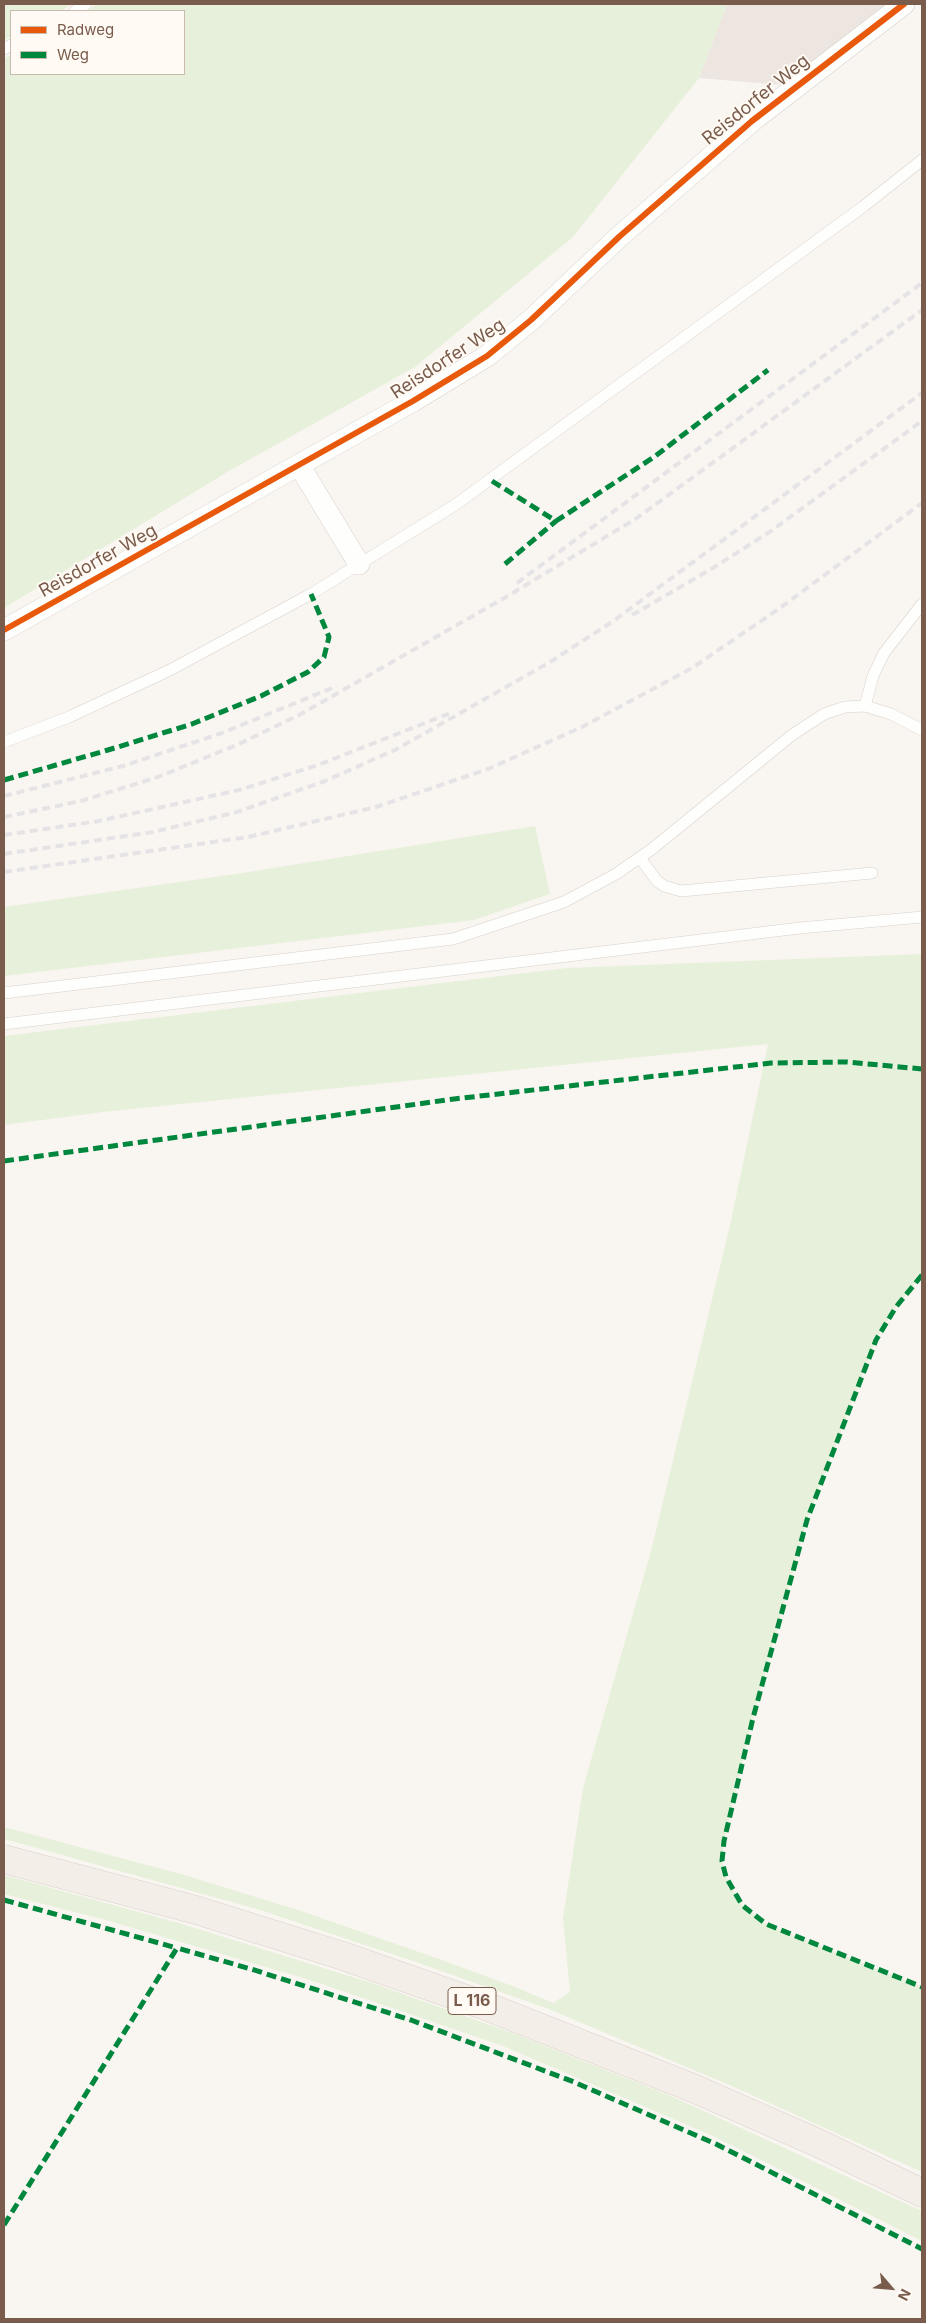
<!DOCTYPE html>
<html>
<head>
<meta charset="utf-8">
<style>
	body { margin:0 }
	#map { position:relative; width:926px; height:2323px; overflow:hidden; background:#f9f5f0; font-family:Inter,sans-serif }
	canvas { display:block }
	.frame { position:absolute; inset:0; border:5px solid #7a5c4d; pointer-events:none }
	.legend { position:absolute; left:10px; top:10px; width:175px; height:65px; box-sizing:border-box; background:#fffaf3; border:1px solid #cabbb1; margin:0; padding:6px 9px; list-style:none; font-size:15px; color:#7a5c4d }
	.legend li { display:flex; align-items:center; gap:10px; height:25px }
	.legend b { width:25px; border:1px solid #cabbb1 }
	.north { position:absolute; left:866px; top:2263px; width:50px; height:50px; -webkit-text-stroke:4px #fffaf3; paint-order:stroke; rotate:117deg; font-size:14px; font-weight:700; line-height:20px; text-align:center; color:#7a5c4d }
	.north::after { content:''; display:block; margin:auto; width:18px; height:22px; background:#7a5c4d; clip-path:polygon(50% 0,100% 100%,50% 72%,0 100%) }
</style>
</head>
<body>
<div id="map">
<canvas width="926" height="2323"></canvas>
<div class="frame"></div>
<ul class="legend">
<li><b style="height:6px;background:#e8590c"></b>Radweg</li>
<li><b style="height:6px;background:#00873e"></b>Weg</li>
</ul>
<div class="north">N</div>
</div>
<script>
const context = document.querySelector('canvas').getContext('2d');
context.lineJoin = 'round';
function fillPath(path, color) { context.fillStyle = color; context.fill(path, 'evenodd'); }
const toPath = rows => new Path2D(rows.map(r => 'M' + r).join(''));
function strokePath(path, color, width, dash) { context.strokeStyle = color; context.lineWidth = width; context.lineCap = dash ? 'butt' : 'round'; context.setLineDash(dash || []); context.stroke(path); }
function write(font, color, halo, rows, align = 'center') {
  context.font = font + ' Inter,sans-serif'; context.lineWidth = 4; context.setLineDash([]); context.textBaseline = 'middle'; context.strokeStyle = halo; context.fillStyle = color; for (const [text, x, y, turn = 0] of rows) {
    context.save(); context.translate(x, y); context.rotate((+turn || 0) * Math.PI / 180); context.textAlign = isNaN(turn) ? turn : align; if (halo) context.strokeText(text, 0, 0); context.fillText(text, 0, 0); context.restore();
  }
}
const industrial = toPath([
	[727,4,904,4,796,86,699,78]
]);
const green = toPath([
	[4,4,72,4,61,11,11,11,11,36,4,40],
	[97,4,727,4,699,78,573,237,415,367,229,471,4,608,4,58,11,55,11,74,184,74,184,11,87,11],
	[535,826,550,894,474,920,4,976,4,907,236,874],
	[922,954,922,1275,896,1307,876,1340,807,1520,753,1718,724,1841,722,1861,726,1877,742,1905,766,1924,922,1987,922,2172,734,2087,546,2008,413,1961,257,1909,4,1839,4,1827,181,1874,301,1911,442,1960,515,1987,553,2003,570,1992,563,1918,583,1788,651,1551,731,1221,768,1044,103,1112,4,1125,4,1036,567,968],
	[4,1875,182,1924,372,1983,515,2034,671,2096,922,2211,922,2241,713,2136,503,2046,310,1980,106,1920,4,1894]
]);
const lane = toPath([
	[75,11,86,4],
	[4,49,11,45],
	[865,706,873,676,884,653,922,604],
	[4,742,69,717,170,670,311,594,455,505,864,206,922,160],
	[640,858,657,881,664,886,681,891,872,873],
	[4,993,453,939,564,902,616,874,652,849,792,735,824,714,845,707,865,706,891,714,922,730],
	[4,1024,800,928,922,917]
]);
const street = toPath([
	[299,465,359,564],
	[4,630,413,401,487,356,531,320,620,236,752,121,904,4]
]);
const primary = toPath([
	[4,1859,196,1910,343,1956,483,2005,693,2088,818,2143,922,2193]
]);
const rail = toPath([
	[517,583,922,283],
	[632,615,713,568,771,531,922,421],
	[4,796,123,766,222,733,337,686],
	[4,817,81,801,158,777,239,744,301,714,506,597,637,518,922,310],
	[4,835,99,821,239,790,318,765,453,712],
	[4,854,153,832,237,812,325,781,397,749,550,662,612,622,922,393],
	[4,872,248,837,376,807,488,769,582,727,692,668,780,608,922,503]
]);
const quiet = toPath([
	[492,481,556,521,654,457,768,370],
	[505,564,556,521],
	[4,780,108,750,192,724,261,696,308,672,324,657,329,637,311,594],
	[4,1161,454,1099,771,1063,847,1062,922,1069],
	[922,1275,896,1307,876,1340,807,1520,753,1718,724,1841,722,1861,726,1877,742,1905,766,1924,922,1987],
	[4,1900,177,1948],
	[4,2225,177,1948,251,1969,411,2020,574,2082,716,2144,922,2249]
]);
const cycleway = toPath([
	[4,630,413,401,487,356,531,320,620,236,752,121,904,4]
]);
const shields = [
	[472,2001,48]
];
const shieldNames = [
	["L 116",472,2001]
];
const streetNames = [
	["Reisdorfer Weg",756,100,-39],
	["Reisdorfer Weg",448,359,-33],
	["Reisdorfer Weg",98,561,-29]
];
fillPath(industrial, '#ede5e0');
fillPath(green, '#e7f0db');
strokePath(lane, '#d7d1cb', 12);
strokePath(street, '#d7d1cb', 22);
strokePath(primary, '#dad1cc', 29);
strokePath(lane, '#fefefd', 11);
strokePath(street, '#fefefd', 21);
strokePath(primary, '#f3eee8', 28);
strokePath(rail, '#e6e3e7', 4, [8, 5]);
strokePath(quiet, '#00873e', 5, [10, 5]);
strokePath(cycleway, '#e8590c', 6);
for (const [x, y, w] of shields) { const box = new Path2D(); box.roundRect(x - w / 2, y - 13.5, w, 27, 4); context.fillStyle = '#fffaf3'; context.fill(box); strokePath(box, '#7a5c4d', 1); }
write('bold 16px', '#7a5c4d', null, shieldNames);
write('18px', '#7a5c4d', '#fffaf3', streetNames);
</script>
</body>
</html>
